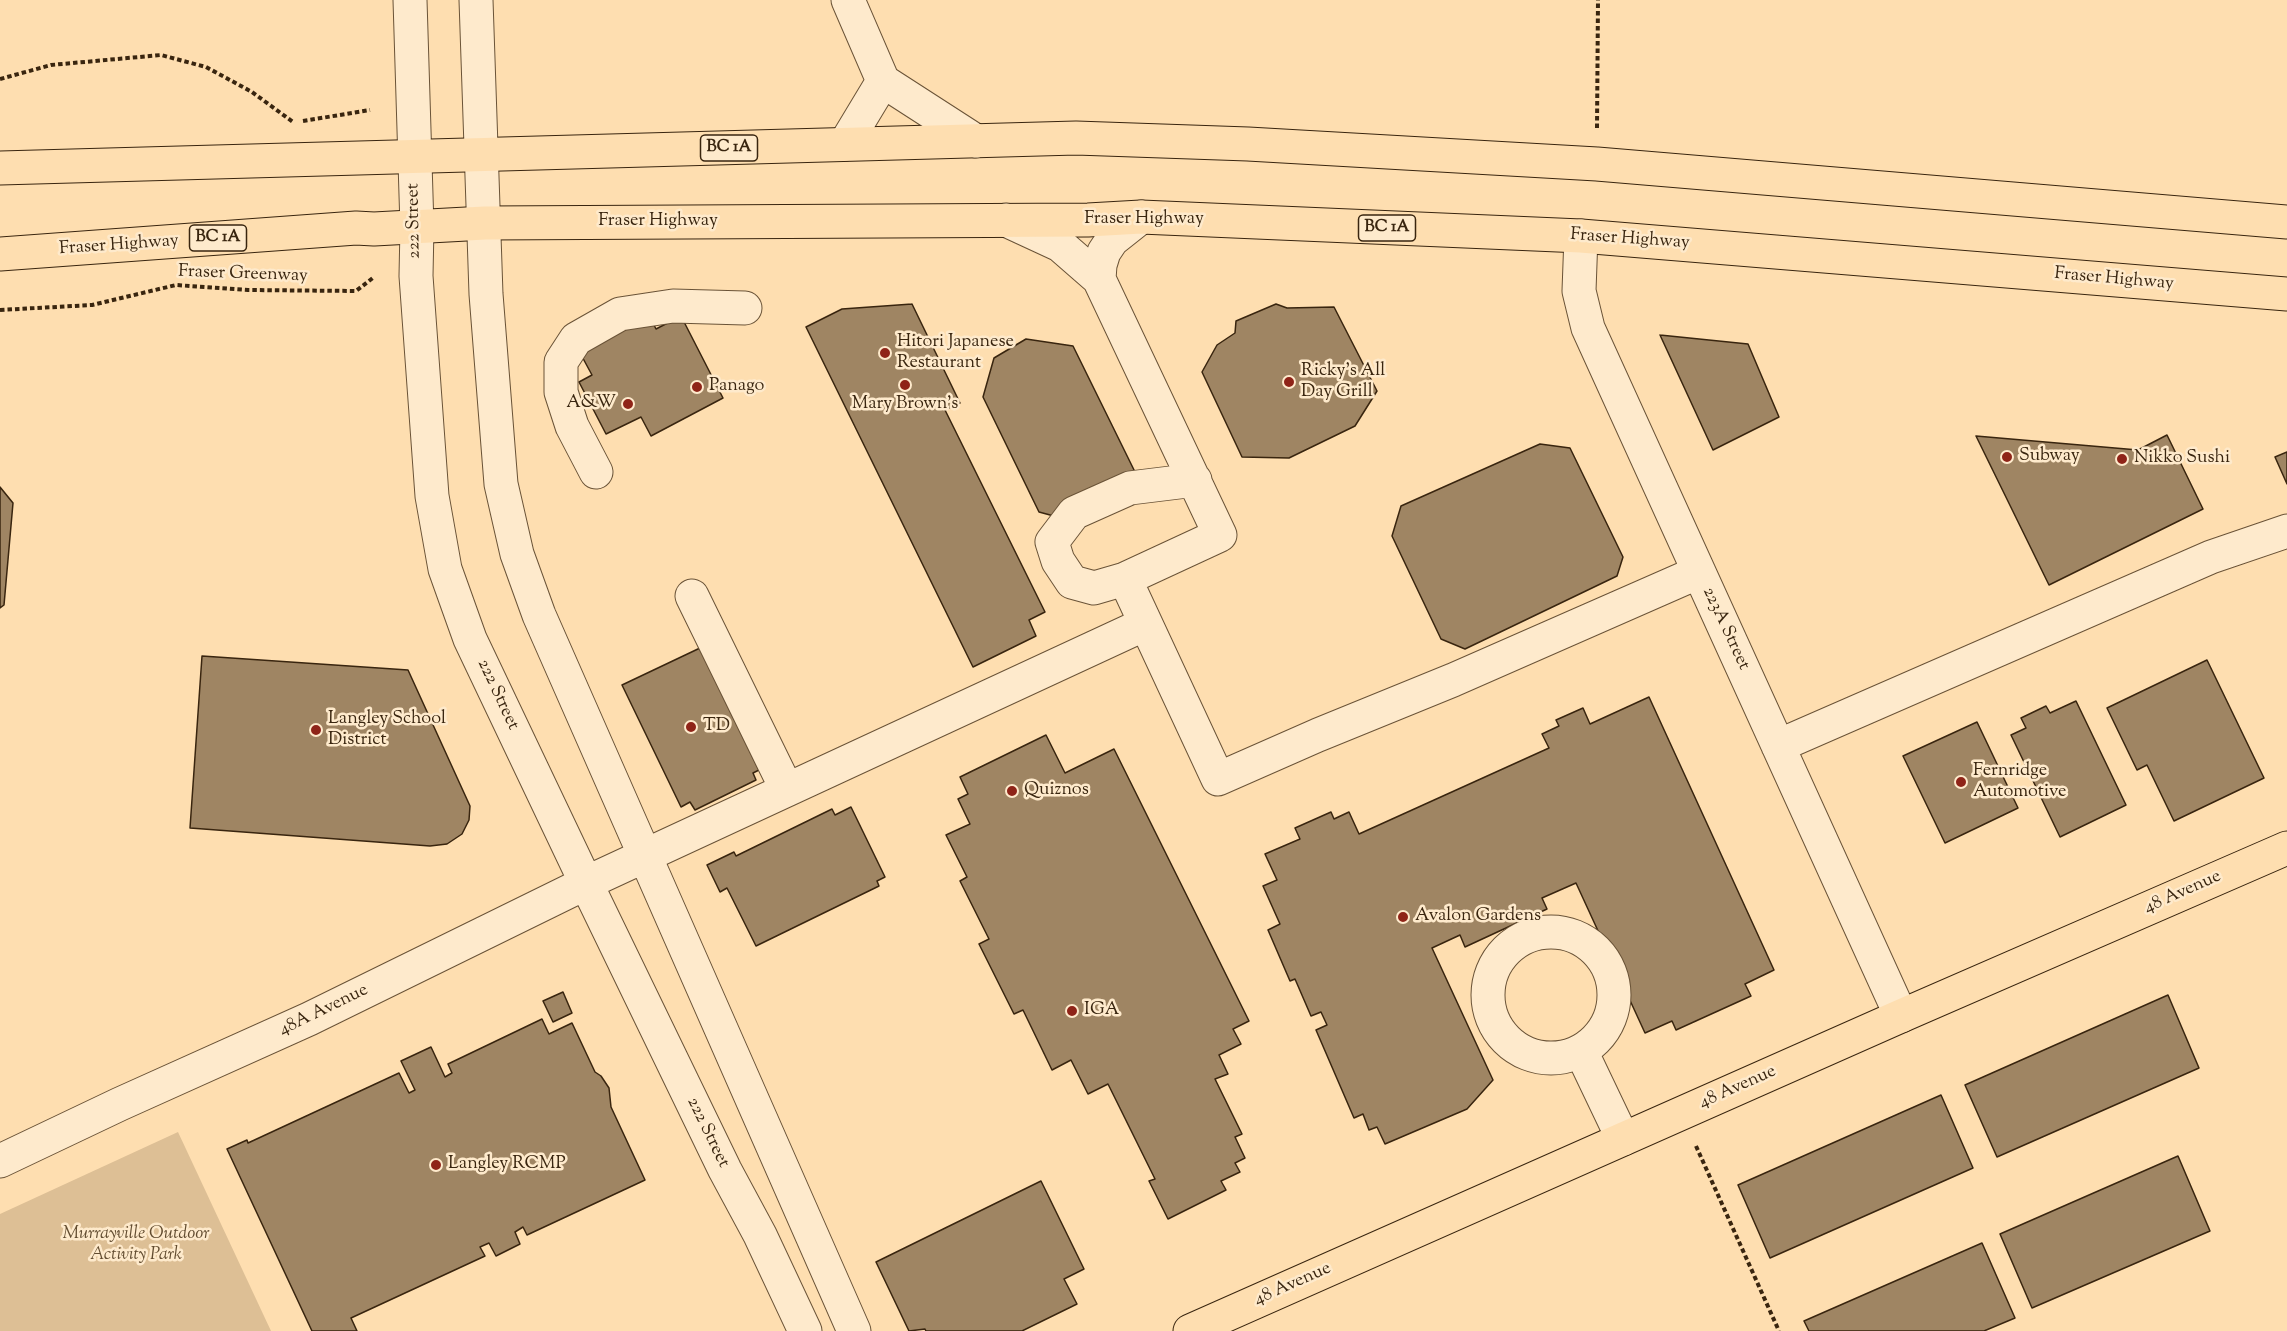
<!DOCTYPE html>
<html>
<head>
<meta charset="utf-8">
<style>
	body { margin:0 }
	canvas { display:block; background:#fedeb0 }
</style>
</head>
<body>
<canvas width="2287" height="1331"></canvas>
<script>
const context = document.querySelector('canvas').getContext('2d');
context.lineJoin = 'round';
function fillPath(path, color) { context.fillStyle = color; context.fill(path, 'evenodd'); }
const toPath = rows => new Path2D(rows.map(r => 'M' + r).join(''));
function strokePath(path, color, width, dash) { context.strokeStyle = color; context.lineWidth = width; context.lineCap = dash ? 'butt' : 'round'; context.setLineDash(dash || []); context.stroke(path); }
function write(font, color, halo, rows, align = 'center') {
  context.font = font + ' "Sorts Mill Goudy",serif'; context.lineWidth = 5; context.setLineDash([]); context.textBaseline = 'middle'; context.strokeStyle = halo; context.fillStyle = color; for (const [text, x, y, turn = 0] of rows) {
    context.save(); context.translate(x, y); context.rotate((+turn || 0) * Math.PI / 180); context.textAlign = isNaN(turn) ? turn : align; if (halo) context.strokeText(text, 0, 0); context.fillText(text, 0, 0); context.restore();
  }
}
const green = toPath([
	[178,1132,271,1331,0,1331,0,1214]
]);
const building = toPath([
	[912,304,960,403,945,410,1045,612,1029,620,1036,636,973,667,806,327,842,309,912,304],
	[1276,304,1287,308,1334,307,1377,391,1355,426,1289,458,1242,457,1202,372,1217,345,1235,333,1236,321,1276,304],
	[649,315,656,329,681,316,723,398,651,436,641,417,606,434,579,382,592,375,579,351,649,315],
	[1660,335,1748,344,1779,417,1713,450,1660,335],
	[1026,339,1073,346,1136,474,1076,522,1039,512,983,397,994,358,1026,339],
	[2167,435,2203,509,2049,585,1976,436,2138,450,2167,435],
	[1540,444,1570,448,1623,557,1617,576,1465,649,1441,639,1392,536,1401,506,1540,444],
	[2287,452,2287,484,2275,457,2287,452],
	[0,487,13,503,4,605,0,608,0,487],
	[700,648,759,770,753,773,756,780,695,810,690,802,681,807,622,685,700,648],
	[202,656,408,670,470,806,469,820,462,834,447,844,430,846,190,828,202,656],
	[2207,660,2264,778,2174,821,2147,765,2137,770,2107,708,2207,660],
	[1649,697,1774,970,1745,984,1751,996,1676,1030,1672,1021,1645,1033,1576,883,1542,898,1547,909,1465,947,1460,935,1432,948,1493,1080,1467,1109,1385,1144,1377,1127,1369,1130,1363,1114,1354,1118,1316,1030,1327,1025,1321,1012,1311,1016,1295,979,1290,981,1268,930,1280,924,1263,886,1277,880,1265,854,1300,839,1295,828,1331,812,1334,819,1349,812,1359,834,1549,748,1542,734,1559,726,1556,720,1583,708,1590,724,1649,697],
	[2076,701,2126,805,2060,837,2011,735,2026,728,2021,718,2046,706,2050,713,2076,701],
	[1977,722,2018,808,1945,843,1903,756,1977,722],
	[1046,735,1065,773,1114,749,1249,1021,1233,1029,1241,1044,1219,1055,1228,1074,1215,1079,1242,1134,1235,1137,1245,1158,1235,1163,1240,1172,1221,1181,1226,1190,1168,1219,1149,1181,1155,1179,1108,1084,1088,1094,1071,1060,1052,1070,1023,1010,1014,1014,979,944,989,939,960,881,967,877,946,835,970,824,958,799,968,794,960,777,1046,735],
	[851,807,885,877,877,881,879,886,756,946,727,888,720,892,707,865,734,852,736,856,832,809,835,815,851,807],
	[563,992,572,1013,553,1022,543,1001,563,992],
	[2168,995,2199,1068,1997,1157,1965,1085,2168,995],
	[542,1019,549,1034,572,1023,595,1072,601,1076,609,1088,611,1107,645,1180,527,1235,523,1227,515,1232,520,1244,496,1256,489,1243,480,1247,485,1256,351,1318,357,1331,312,1331,227,1149,247,1140,248,1143,399,1073,409,1093,415,1090,401,1061,431,1047,445,1077,452,1073,448,1064,542,1019],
	[1941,1095,1973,1168,1770,1258,1738,1185,1941,1095],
	[2178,1156,2210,1231,2032,1308,2000,1234,2178,1156],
	[1041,1181,1084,1269,1064,1279,1077,1304,1022,1331,926,1331,925,1329,909,1331,876,1262,1041,1181],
	[1982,1243,2015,1318,1984,1331,1809,1331,1804,1321,1982,1243]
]);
const path = toPath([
	[0,79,51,65,161,55,206,67,252,92,293,122],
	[303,121,370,110],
	[1597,128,1598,0],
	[0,310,92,305,176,285,248,290,356,291,374,277],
	[1696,1146,1779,1331]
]);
const minor = toPath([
	[410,0,417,227,416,276,432,496,445,569,470,639,586,883,725,1170,760,1235,805,1331],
	[476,0,486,294,501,484,517,554,539,615,854,1331],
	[848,0,883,81,976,141],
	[845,144,883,81],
	[1141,217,1112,240,1104,252,1100,265,1099,279,1220,535,1125,579,1218,779,1318,735,1453,680,1699,572],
	[1006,220,1060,245,1099,279],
	[1581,236,1579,291,1588,328,1901,1016],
	[596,472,572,426,561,392,561,362,576,339,620,314,673,306,745,308],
	[1125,579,1094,588,1072,582,1058,561,1052,542,1074,513,1130,488,1195,480],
	[692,596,787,790],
	[1778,746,2211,557,2287,531],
	'1488 995a63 63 0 1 1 126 0a63 63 0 1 1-126 0Z',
	[1581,1051,1623,1139],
	[0,1161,120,1104,309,1019,586,883,1145,624]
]);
const major = toPath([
	[0,168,1076,138,1248,144,1597,164,2287,222],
	[0,254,356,228,374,229,485,223,1088,220,1141,217,1581,236,2287,294],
	[1190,1331,1901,1016,2287,848]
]);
const markers = [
	[885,353,6,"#8f2418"],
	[1289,382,6,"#8f2418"],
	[905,385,6,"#8f2418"],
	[697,387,6,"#8f2418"],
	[628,404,6,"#8f2418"],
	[2007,457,6,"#8f2418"],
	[2122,459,6,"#8f2418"],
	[691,727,6,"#8f2418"],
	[316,730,6,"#8f2418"],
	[1961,782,6,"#8f2418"],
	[1012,791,6,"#8f2418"],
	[1403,917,6,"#8f2418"],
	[1072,1011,6,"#8f2418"],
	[436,1165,6,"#8f2418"]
];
const shields = [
	[729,148,57],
	[1387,228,57],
	[218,238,57]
];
const shieldNames = [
	["BC 1A",729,148],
	["BC 1A",1387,228],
	["BC 1A",218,238]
];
const streetNames = [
	["Fraser Highway",1144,220],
	["222 Street",415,221,-91],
	["Fraser Highway",658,222],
	["Fraser Highway",1630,240,4],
	["Fraser Highway",119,246,-4],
	["Fraser Greenway",243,275,2],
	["Fraser Highway",2114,280,5],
	["223A Street",1725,629,65],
	["222 Street",497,695,65],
	["48 Avenue",2183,893,-24],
	["48A Avenue",324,1011,-26],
	["48 Avenue",1738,1088,-24],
	["222 Street",707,1133,64],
	["48 Avenue",1293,1285,-24]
];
const poiNames = [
	["Hitori Japanese",897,343],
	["Restaurant",897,364],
	["Ricky's All",1301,372],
	["Day Grill",1301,393],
	["Panago",709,387],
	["A&W",616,404,"right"],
	["Mary Brown's",905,405,"center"],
	["Subway",2019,457],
	["Nikko Sushi",2134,459],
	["Langley School",328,720],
	["District",328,741],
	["TD",703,727],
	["Fernridge",1973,772],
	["Automotive",1973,793],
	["Quiznos",1024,791],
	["Avalon Gardens",1415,917],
	["IGA",1084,1011],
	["Langley RCMP",448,1165]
];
const parkNames = [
	["Murrayville Outdoor",136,1235],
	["Activity Park",136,1256]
];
fillPath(green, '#ddbf95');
fillPath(building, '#9f8563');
strokePath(building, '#39250f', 1.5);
strokePath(minor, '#6a5337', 35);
strokePath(major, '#39250f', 35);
strokePath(path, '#39250f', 4, [4.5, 3]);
strokePath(minor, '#feeacc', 33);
strokePath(major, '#fedeb0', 33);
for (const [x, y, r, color] of markers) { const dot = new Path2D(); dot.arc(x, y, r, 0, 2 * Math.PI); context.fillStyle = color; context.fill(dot); strokePath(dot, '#feeacc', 2); }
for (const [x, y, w] of shields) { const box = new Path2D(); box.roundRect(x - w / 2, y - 13, w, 26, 4.5); context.fillStyle = '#feeacc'; context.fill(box); strokePath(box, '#39250f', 1.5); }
write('bold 16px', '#39250f', null, shieldNames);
write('18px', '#39250f', '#feeacc', streetNames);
write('18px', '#39250f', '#feeacc', poiNames, 'left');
write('italic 18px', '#624c30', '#feeacc', parkNames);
</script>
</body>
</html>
